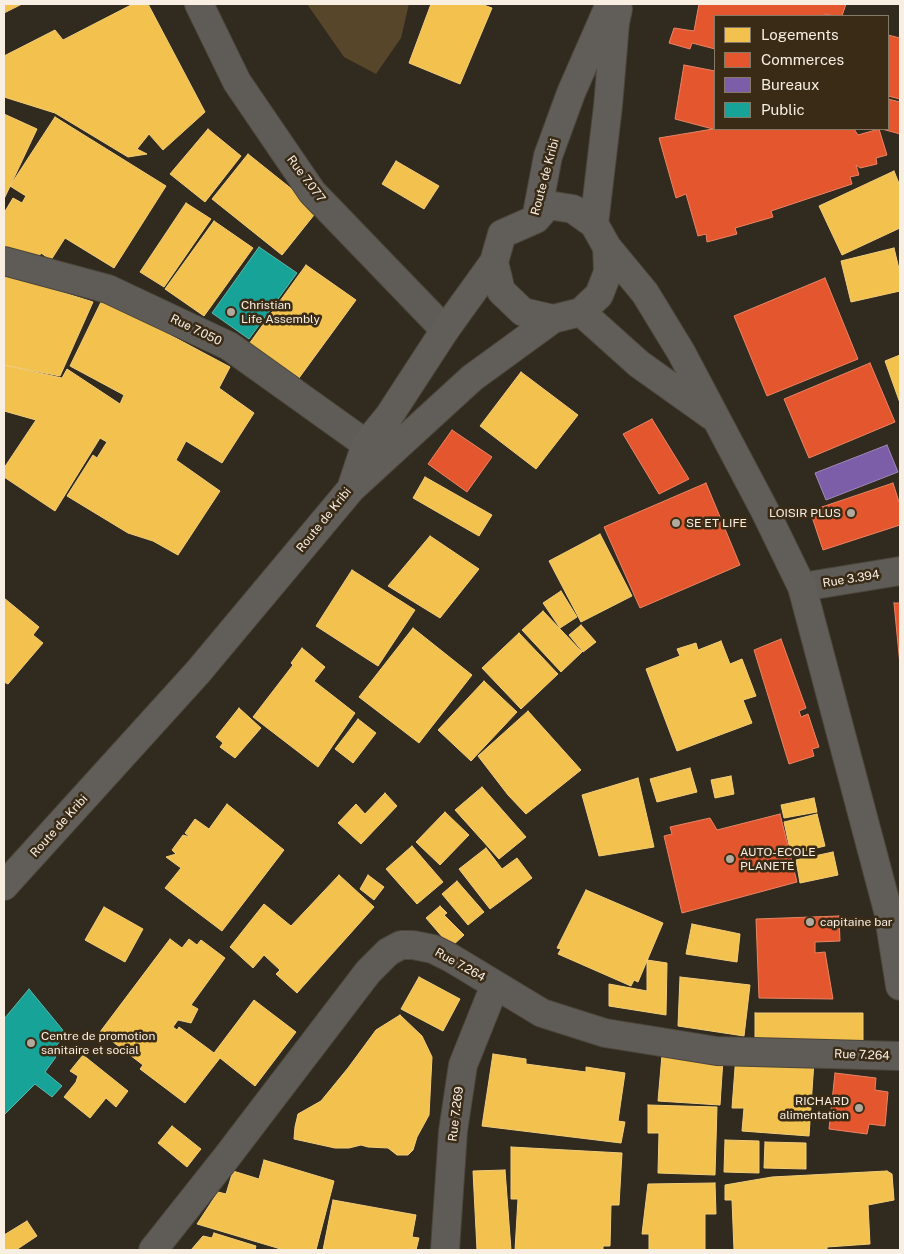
<!DOCTYPE html>
<html>
<head>
<meta charset="utf-8">
<style>
	body { margin:0 }
	#map { position:relative; width:904px; height:1254px; overflow:hidden; background:#312a1e; font-family:"Public Sans",sans-serif }
	canvas { display:block }
	.frame { position:absolute; inset:0; border:5px solid #f8eee2; pointer-events:none }
	.legend { position:absolute; left:714px; top:15px; width:175px; height:115px; box-sizing:border-box; background:#392b16; border:1px solid #857968; margin:0; padding:6px 9px; list-style:none; font-size:15px; color:#f8eee2 }
	.legend li { display:flex; align-items:center; gap:10px; height:25px }
	.legend b { width:25px; border:1px solid #857968 }
</style>
</head>
<body>
<div id="map">
<canvas width="904" height="1254"></canvas>
<div class="frame"></div>
<ul class="legend">
<li><b style="height:14px;background:#f2c14e"></b>Logements</li>
<li><b style="height:14px;background:#e4572e"></b>Commerces</li>
<li><b style="height:14px;background:#7b5ea7"></b>Bureaux</li>
<li><b style="height:14px;background:#17a398"></b>Public</li>
</ul>
</div>
<script>
const context = document.querySelector('canvas').getContext('2d');
context.lineJoin = 'round';
function fillPath(path, color) { context.fillStyle = color; context.fill(path, 'evenodd'); }
const toPath = rows => new Path2D(rows.map(r => 'M' + r).join(''));
function strokePath(path, color, width, dash) { context.strokeStyle = color; context.lineWidth = width; context.lineCap = dash ? 'butt' : 'round'; context.setLineDash(dash || []); context.stroke(path); }
function write(font, color, halo, rows, align = 'center') {
  context.font = font + ' "Public Sans",sans-serif'; context.lineWidth = 5; context.setLineDash([]); context.textBaseline = 'middle'; context.strokeStyle = halo; context.fillStyle = color; for (const [text, x, y, turn = 0] of rows) {
    context.save(); context.translate(x, y); context.rotate((+turn || 0) * Math.PI / 180); context.textAlign = isNaN(turn) ? turn : align; if (halo) context.strokeText(text, 0, 0); context.fillText(text, 0, 0); context.restore();
  }
}
const green = toPath([
	[307,4,409,4,401,38,376,74,344,57]
]);
const homes = toPath([
	[4,4,22,4,4,13,4,4],
	[133,4,148,4,205,112,163,150,149,134,137,149,147,154,128,157,55,113,4,97,4,56,55,30,63,40,133,4],
	[431,4,481,4,492,8,460,84,409,63,431,4],
	[4,114,37,129,4,199,4,114],
	[55,117,166,186,114,268,65,238,51,260,41,253,33,266,4,253,4,213,13,198,22,203,26,196,10,186,55,117],
	[208,129,241,156,205,202,170,174,208,129],
	[248,154,318,210,282,255,212,199,248,154],
	[396,161,439,186,424,209,382,184,396,161],
	[894,171,900,186,900,228,842,255,819,206,894,171],
	[186,203,211,219,164,287,140,272,186,203],
	[214,221,253,248,204,316,165,289,214,221],
	[894,248,900,273,900,291,851,302,841,261,894,248],
	[306,265,356,300,299,378,249,344,306,265],
	[4,271,49,283,49,288,93,302,60,376,4,365,4,271],
	[103,298,141,321,145,315,172,329,170,335,230,367,219,388,254,413,222,463,186,441,176,460,220,491,178,555,153,541,128,533,67,496,93,455,97,458,107,442,100,438,55,511,4,477,4,468,36,420,4,411,4,365,62,378,67,369,120,404,124,395,70,366,103,298],
	[900,355,900,403,885,361,900,355],
	[521,372,578,415,536,469,480,426,521,372],
	[425,477,492,515,479,536,413,498,425,477],
	[600,534,632,596,581,622,549,561,600,534],
	[430,536,479,569,440,618,388,586,430,536],
	[352,570,415,610,378,666,316,626,352,570],
	[561,591,577,617,560,628,543,603,561,591],
	[4,598,39,627,33,635,43,643,8,684,4,682,4,598],
	[543,611,582,652,561,672,522,630,543,611],
	[581,625,596,642,583,652,569,635,581,625],
	[413,628,472,675,419,743,359,697,413,628],
	[519,633,558,674,521,709,482,668,519,633],
	[721,641,730,664,742,659,756,696,743,700,752,723,677,751,646,669,680,656,677,649,696,643,698,650,721,641],
	[302,648,325,667,314,681,355,713,318,767,253,717,293,665,291,663,302,648],
	[484,681,517,712,471,761,438,730,484,681],
	[239,708,261,728,235,758,220,747,223,743,216,737,239,708],
	[528,711,581,770,526,814,508,795,478,756,528,711],
	[358,719,376,733,353,763,335,749,358,719],
	[690,768,697,792,657,802,650,779,690,768],
	[731,776,734,794,715,798,711,780,731,776],
	[638,778,654,847,599,856,582,795,638,778],
	[482,787,526,837,499,859,455,810,482,787],
	[385,793,397,806,361,844,338,823,356,804,365,814,385,793],
	[814,798,817,812,784,818,781,805,814,798],
	[227,804,284,850,222,931,165,888,181,868,166,857,176,854,172,850,183,835,190,837,185,833,195,819,209,829,227,804],
	[445,812,469,835,440,865,416,842,445,812],
	[817,814,825,846,791,854,784,822,817,814],
	[412,846,443,882,417,904,386,869,412,846],
	[486,848,502,869,517,858,532,878,490,909,459,869,486,848],
	[833,852,838,875,800,883,796,860,833,852],
	[339,875,374,907,297,993,276,974,280,970,264,955,253,968,230,947,264,904,291,926,339,875],
	[368,875,384,887,374,900,360,889,368,875],
	[457,881,484,912,468,925,442,894,457,881],
	[586,890,663,923,638,982,634,980,631,986,558,954,561,949,557,948,586,890],
	[440,906,447,913,444,915,464,935,451,947,426,918,440,906],
	[104,907,143,929,125,962,85,940,104,907],
	[692,924,740,934,737,962,686,954,692,924],
	[170,939,182,948,189,939,197,945,201,940,225,958,191,1005,198,1009,191,1023,178,1020,173,1027,177,1030,179,1027,214,1053,254,1000,296,1032,255,1086,220,1058,185,1103,140,1069,143,1065,100,1032,170,939],
	[647,960,667,963,666,1015,609,1006,609,984,647,991,647,960],
	[419,977,460,999,443,1031,401,1009,419,977],
	[680,977,750,985,744,1036,678,1026,680,977],
	[755,1013,863,1013,863,1050,755,1050,755,1013],
	[400,1015,422,1036,432,1057,429,1115,417,1137,413,1150,408,1155,397,1155,388,1148,368,1147,361,1145,349,1148,335,1148,294,1139,295,1127,298,1114,321,1101,348,1068,376,1030,400,1015],
	[493,1054,526,1059,526,1064,586,1072,586,1067,625,1073,618,1121,625,1122,621,1143,482,1126,493,1054],
	[83,1055,128,1091,116,1107,106,1098,90,1118,64,1097,76,1082,78,1076,70,1071,83,1055],
	[662,1055,723,1059,720,1105,658,1101,662,1055],
	[736,1055,814,1061,809,1136,742,1131,744,1108,732,1108,736,1055],
	[648,1105,717,1107,715,1175,658,1173,659,1133,648,1133,648,1105],
	[172,1126,201,1149,187,1167,158,1143,172,1126],
	[725,1140,759,1141,759,1173,724,1172,725,1140],
	[765,1142,806,1143,806,1169,764,1168,765,1142],
	[511,1147,622,1153,619,1205,611,1205,610,1246,603,1246,603,1250,515,1250,518,1199,511,1199,511,1147],
	[264,1160,334,1181,316,1250,284,1250,197,1224,218,1192,226,1194,233,1171,259,1179,264,1160],
	[505,1170,511,1250,477,1250,473,1171,505,1170],
	[887,1171,892,1174,894,1200,868,1205,870,1244,827,1247,827,1250,734,1250,732,1200,725,1200,725,1185,772,1177,887,1171],
	[715,1183,716,1214,705,1214,705,1250,649,1250,649,1234,642,1234,648,1184,715,1183],
	[333,1200,416,1215,412,1237,419,1238,416,1250,323,1250,333,1200],
	[27,1221,37,1236,16,1250,4,1250,4,1235,27,1221],
	[214,1233,256,1246,255,1250,191,1250,203,1236,212,1238,214,1233]
]);
const shops = toPath([
	[699,4,846,4,842,16,834,16,825,14,824,16,715,16,715,49,692,43,690,49,669,43,674,28,694,31,699,4],
	[888,35,900,38,900,99,888,96,888,35],
	[684,65,715,71,715,129,854,129,858,135,879,129,887,155,876,158,877,164,860,168,856,165,859,175,850,177,852,184,771,211,773,217,735,228,737,234,707,242,706,234,698,236,686,194,676,198,659,138,713,129,675,119,684,65],
	[888,99,900,102,900,134,882,129,888,129,888,99],
	[825,278,858,359,767,396,734,316,825,278],
	[870,363,895,422,809,458,784,399,870,363],
	[652,419,689,479,659,494,623,434,652,419],
	[452,430,492,457,467,492,428,464,452,430],
	[706,483,740,565,640,608,604,527,706,483],
	[893,483,900,505,900,525,823,550,810,511,893,483],
	[894,603,900,603,900,665,894,603],
	[781,639,806,708,799,711,801,717,808,714,819,747,812,749,814,756,789,764,754,650,781,639],
	[780,814,797,882,682,913,664,836,672,834,670,827,710,818,717,830,780,814],
	[839,916,840,941,815,942,815,953,825,952,833,999,759,998,756,919,839,916],
	[835,1073,876,1078,875,1090,888,1092,885,1126,869,1124,867,1134,829,1129,835,1073]
]);
const offices = toPath([
	[887,445,898,472,826,500,815,473,887,445]
]);
const public = toPath([
	[259,247,297,273,249,339,212,313,259,247],
	[29,989,66,1034,51,1052,56,1057,45,1072,62,1086,52,1097,35,1084,4,1115,4,1019,29,989]
]);
const minor = toPath([
	[199,4,237,82,312,192,445,330],
	[4,261,108,289,229,346,366,444],
	[802,587,900,571],
	[153,1250,226,1158,368,972,388,952,401,945,413,945,433,949,451,958,542,1013,605,1033,717,1051,900,1056],
	[445,1250,453,1131,463,1065,495,985]
]);
const secondary = toPath([
	[536,219,548,156,571,93,610,4],
	[594,224,608,106,615,23,618,9],
	[607,247,645,293,681,352,765,511,802,587,888,911,900,986],
	[581,312,639,364,712,416],
	[352,488,472,378,553,319],
	[4,886,198,672,351,489,366,444,389,416,445,330,494,262,502,234,536,219,548,205,573,209,594,224,607,247,608,272,599,295,581,312,553,319,523,312,501,291,494,262]
]);
const markers = [
	[231,312,5,"#b2a99d"],
	[851,513,5,"#b2a99d"],
	[676,523,5,"#b2a99d"],
	[730,859,5,"#b2a99d"],
	[810,922,5,"#b2a99d"],
	[31,1043,5,"#b2a99d"],
	[859,1108,5,"#b2a99d"]
];
const streetNames = [
	["Route de Kribi",545,177,-75],
	["Rue 7.077",306,179,53],
	["Rue 7.050",196,330,26],
	["Route de Kribi",324,520,-51],
	["Rue 3.394",851,579,-9],
	["Route de Kribi",59,826,-48],
	["Rue 7.264",460,965,29],
	["Rue 7.264",862,1055,2],
	["Rue 7.269",456,1114,-83]
];
const poiNames = [
	["Christian",241,305],
	["Life Assembly",241,319],
	["LOISIR PLUS",841,513,"right"],
	["SE ET LIFE",686,523],
	["AUTO-ECOLE",740,852],
	["PLANETE",740,866],
	["capitaine bar",820,922],
	["Centre de promotion",41,1036],
	["sanitaire et social",41,1050],
	["RICHARD",849,1101,"right"],
	["alimentation",849,1115,"right"]
];
fillPath(green, '#58462b');
fillPath(homes, '#f2c14e');
strokePath(homes, '#f4ce7a', 1);
fillPath(shops, '#e4572e');
strokePath(shops, '#ea8464', 1);
fillPath(offices, '#7b5ea7');
strokePath(offices, '#a089b9', 1);
fillPath(public, '#17a398');
strokePath(public, '#5abaae', 1);
strokePath(minor, '#4b453b', 30);
strokePath(secondary, '#4b453b', 30);
strokePath(minor, '#5f5c57', 28);
strokePath(secondary, '#615d58', 28);
for (const [x, y, r, color] of markers) { const dot = new Path2D(); dot.arc(x, y, r, 0, 2 * Math.PI); context.fillStyle = color; context.fill(dot); strokePath(dot, '#392b16', 2); }
write('12px', '#f8eee2', '#392b16', streetNames);
write('12px', '#f8eee2', '#392b16', poiNames, 'left');
</script>
</body>
</html>
